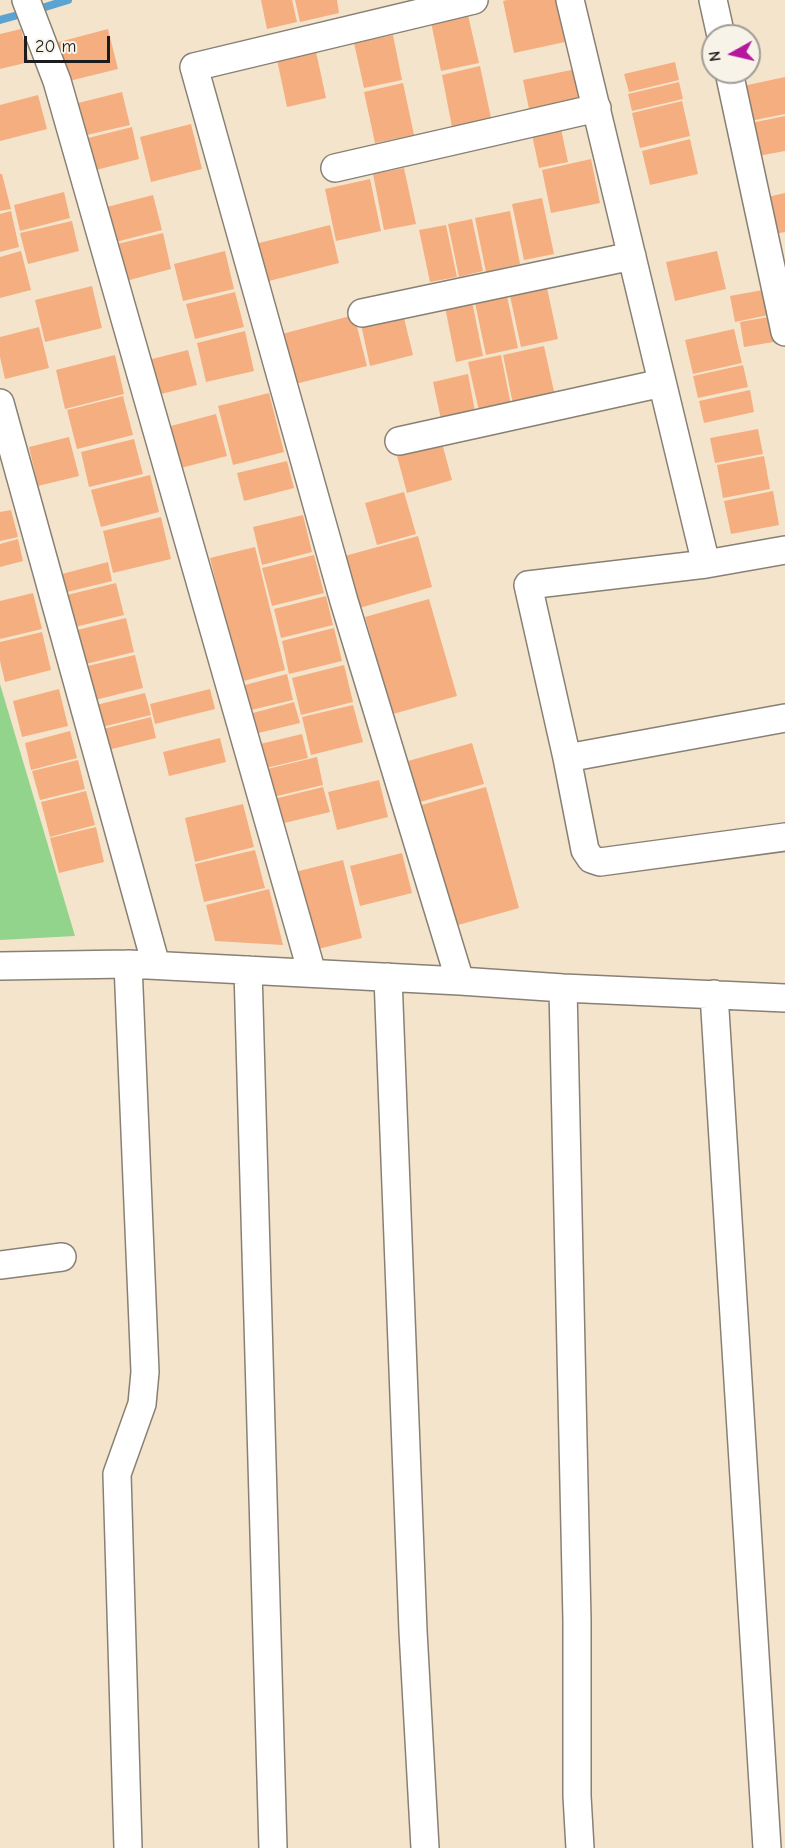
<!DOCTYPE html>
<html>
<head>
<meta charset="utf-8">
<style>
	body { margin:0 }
	#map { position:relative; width:785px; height:1848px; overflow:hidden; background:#f5e4cc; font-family:"Comic Neue",sans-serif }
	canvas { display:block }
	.north { position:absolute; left:701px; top:24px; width:60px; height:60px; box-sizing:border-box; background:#f7f3e8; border:2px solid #9f9d96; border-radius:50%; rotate:262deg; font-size:16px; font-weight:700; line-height:24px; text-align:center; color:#1c1c1c }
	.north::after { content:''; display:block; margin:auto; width:21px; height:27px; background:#b5179e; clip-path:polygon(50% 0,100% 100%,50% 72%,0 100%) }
	.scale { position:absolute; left:24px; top:36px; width:86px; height:27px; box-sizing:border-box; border:3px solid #1c1c1c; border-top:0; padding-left:8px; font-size:18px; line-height:21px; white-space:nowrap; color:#1c1c1c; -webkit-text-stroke:4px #f7f3e8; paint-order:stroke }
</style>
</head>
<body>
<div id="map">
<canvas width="785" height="1848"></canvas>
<div class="north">N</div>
<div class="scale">20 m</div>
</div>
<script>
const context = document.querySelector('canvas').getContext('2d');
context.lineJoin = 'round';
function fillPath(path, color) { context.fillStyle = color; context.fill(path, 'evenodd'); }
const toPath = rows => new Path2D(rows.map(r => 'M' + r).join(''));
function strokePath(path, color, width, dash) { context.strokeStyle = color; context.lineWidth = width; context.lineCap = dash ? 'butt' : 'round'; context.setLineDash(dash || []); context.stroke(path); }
const green = toPath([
	[0,684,75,936,0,940]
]);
const stream = toPath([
	[42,8,68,0],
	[0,20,18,15]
]);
const building = toPath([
	[261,0,292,0,297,22,267,29],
	[295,0,337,0,339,13,300,22],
	[507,0,557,0,565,42,514,53,503,1],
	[468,15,479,63,441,71,431,22],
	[21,29,29,62,0,69,0,34],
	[108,29,118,69,65,82,55,43],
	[393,35,402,80,364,88,354,43],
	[315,47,326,98,287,107,276,55],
	[675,62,679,80,629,92,624,74],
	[480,66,491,118,452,127,442,75],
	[576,69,582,98,529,109,523,80],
	[785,77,785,114,750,121,743,86],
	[679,82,683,99,632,111,628,94],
	[403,83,414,135,375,143,364,92],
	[122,92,130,125,78,137,70,105],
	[38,95,47,129,0,141,0,105],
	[682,101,690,136,640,148,632,113],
	[785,116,785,151,758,156,751,123],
	[191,124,202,169,151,182,140,137],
	[560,124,568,162,539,168,531,130],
	[132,127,139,159,88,172,80,140],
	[690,139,698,174,650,185,642,151],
	[591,159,600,203,551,213,542,170],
	[404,168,416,224,384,230,373,174],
	[0,174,2,174,11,209,0,211],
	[370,179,381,231,336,241,325,189],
	[64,192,70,218,20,231,14,205],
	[785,193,785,232,775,234,767,197],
	[153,195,162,230,112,243,103,208],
	[542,198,554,254,524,260,512,204],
	[11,211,19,247,0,252,0,214],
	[510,211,520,264,486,272,475,218],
	[472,219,483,271,459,277,448,224],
	[72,221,79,251,28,264,20,233],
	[330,225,339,263,265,282,255,244],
	[446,225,457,277,430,282,419,230],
	[163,233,171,269,122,282,113,245],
	[21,251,31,290,0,298,0,257],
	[225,251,234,289,183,301,174,264],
	[717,251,726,289,675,301,666,262],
	[92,286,102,328,45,342,35,300],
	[547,288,558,339,521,347,510,296],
	[768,289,773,314,735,322,730,296],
	[235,292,244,327,195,339,186,304],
	[507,296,518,348,486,355,475,303],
	[472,301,483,356,456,362,445,307],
	[403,314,413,355,370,366,361,324],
	[354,315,367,366,295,384,282,334],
	[774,316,779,341,744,347,740,322],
	[39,327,49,368,5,379,0,357,0,337],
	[734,329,742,363,693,374,685,340],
	[245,331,254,371,206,382,197,343],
	[544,346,555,396,513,404,503,355],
	[188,350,197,385,157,395,148,360],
	[115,355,124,394,65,409,56,370],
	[501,355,511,405,479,411,468,362],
	[743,365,748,387,698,398,693,376],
	[468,374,475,411,441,419,433,382],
	[750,390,754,412,704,423,699,401],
	[269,393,284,452,233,465,218,406],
	[123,396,133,435,77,449,67,410],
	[216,414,227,456,177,469,167,427],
	[758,429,763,454,715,463,710,438],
	[69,437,79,476,38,486,29,447],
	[134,439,143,474,89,487,81,452],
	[442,443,452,480,407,493,397,456],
	[764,456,770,489,723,498,717,465],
	[287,461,294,488,244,501,237,473],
	[150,475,159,512,101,527,91,490],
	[773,491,779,525,731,534,724,501],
	[404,492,416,534,377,545,365,503],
	[11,510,18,537,0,541,0,512],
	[303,515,312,552,262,565,253,527],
	[161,517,171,559,113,573,103,531],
	[418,536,432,587,356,609,341,557],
	[18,539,23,561,0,567,0,544],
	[255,547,285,670,240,682,210,558],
	[314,555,324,593,272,606,262,568],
	[108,562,112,581,63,593,58,575],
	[116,583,124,615,71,628,63,596],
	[33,593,42,629,0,639,0,601],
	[326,596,333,625,281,638,274,609],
	[429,599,457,696,393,714,365,617],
	[126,618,134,652,82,665,73,631],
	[334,628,342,661,289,674,282,641],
	[42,632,51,670,5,682,0,661,0,642],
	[135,655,143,688,91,701,83,667],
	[344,665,353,702,301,715,292,678],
	[287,674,293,700,247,711,241,686],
	[59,689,68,726,22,737,13,701],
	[210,689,215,709,155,724,150,704],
	[145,693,151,715,102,727,96,705],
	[294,702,300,723,254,734,249,714],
	[353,705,363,742,311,755,302,717],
	[151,717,156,738,108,750,103,729],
	[70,731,77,758,31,770,25,743],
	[302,734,308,758,262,769,256,745],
	[220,738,226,762,169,776,163,752],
	[472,743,484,784,420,802,408,761],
	[317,757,323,785,269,798,263,770],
	[78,760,85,789,40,800,32,771],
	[379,780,388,817,337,830,328,792],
	[323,787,330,812,280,824,274,799],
	[486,787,519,908,451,927,418,806],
	[86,791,95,825,50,837,41,802],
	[243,804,254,847,195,862,185,818],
	[96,827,104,862,59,873,50,838],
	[255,850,265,888,204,902,195,864],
	[402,853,412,893,360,906,350,866],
	[343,860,362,938,314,950,295,872],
	[269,889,283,945,215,941,206,905]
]);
const street = toPath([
	[26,0,57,81,312,973],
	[570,0,706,564],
	[713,0,721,36],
	[729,72,785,332],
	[335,168,597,108],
	[362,313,632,256],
	[0,403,156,965],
	[399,441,662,383],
	[785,550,706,564,528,585,567,758,585,850,591,859,600,862,785,837],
	[567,758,785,718],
	[128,964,145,1372,142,1404,117,1474,128,1848],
	[0,966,128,964,460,981,563,988,785,998],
	[248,970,273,1848],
	[388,977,413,1631,425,1848],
	[460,981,344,601,194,67,474,0],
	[563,988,577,1620,577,1796,580,1848],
	[714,994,767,1848],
	[0,1265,62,1257]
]);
fillPath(green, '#92d48c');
strokePath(stream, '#5ba4d2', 8);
fillPath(building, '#f5ae80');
strokePath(street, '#888074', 30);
strokePath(street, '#fff', 27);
</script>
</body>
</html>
